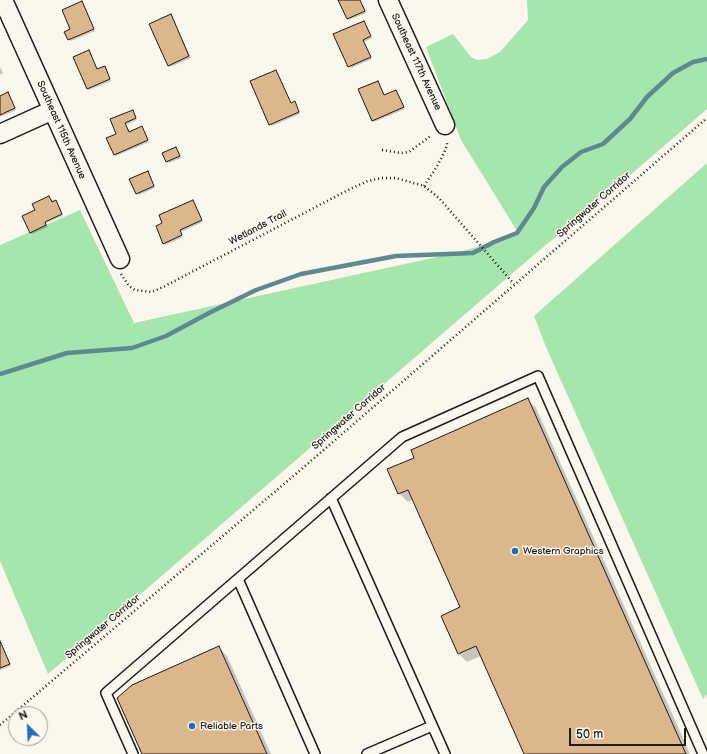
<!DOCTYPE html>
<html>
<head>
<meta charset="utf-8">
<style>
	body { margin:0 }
	#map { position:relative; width:707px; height:754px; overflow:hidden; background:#fbf7ec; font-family:"Balsamiq Sans",sans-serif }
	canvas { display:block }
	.north { position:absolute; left:8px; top:706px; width:40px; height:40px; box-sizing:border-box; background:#fbf7ec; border:1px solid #a29f99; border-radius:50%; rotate:336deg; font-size:11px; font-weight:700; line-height:16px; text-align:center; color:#1c1c1c }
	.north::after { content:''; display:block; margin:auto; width:14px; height:18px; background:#1f6fb2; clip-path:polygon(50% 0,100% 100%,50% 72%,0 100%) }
	.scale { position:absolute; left:569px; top:728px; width:117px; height:18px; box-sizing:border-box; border:2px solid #1c1c1c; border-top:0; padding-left:5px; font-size:12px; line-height:14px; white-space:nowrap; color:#1c1c1c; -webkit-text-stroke:3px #fbf7ec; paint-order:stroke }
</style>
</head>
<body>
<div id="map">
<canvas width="707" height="754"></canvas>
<div class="north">N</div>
<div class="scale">50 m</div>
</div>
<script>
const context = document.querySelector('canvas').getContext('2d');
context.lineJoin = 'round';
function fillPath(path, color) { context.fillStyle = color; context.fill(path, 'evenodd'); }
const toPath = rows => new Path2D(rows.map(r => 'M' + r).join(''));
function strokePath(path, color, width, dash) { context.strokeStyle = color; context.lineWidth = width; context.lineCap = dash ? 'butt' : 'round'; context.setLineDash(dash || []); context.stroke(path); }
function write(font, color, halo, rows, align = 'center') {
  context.font = font + ' "Balsamiq Sans",sans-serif'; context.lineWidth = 3; context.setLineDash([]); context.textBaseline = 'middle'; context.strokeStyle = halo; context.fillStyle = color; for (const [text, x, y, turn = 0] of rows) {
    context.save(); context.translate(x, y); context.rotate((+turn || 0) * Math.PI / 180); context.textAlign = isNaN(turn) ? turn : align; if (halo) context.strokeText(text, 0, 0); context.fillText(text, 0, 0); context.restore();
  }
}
const green = toPath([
	[527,0,707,0,707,109,621,183,529,259,48,674,0,561,0,245,80,210,134,323,460,252,519,234,461,140,426,47,453,34,471,57,477,60,487,59,500,52,528,20],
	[707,163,707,694,703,699,546,347,534,316]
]);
const shadow = toPath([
	[339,0,360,0,366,13,349,20],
	[83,4,95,31,71,41,66,32,71,30],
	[171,15,191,58,170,67,169,65],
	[364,22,372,38,364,42,372,59,351,68,335,35],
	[0,67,3,73,0,75],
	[104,67,111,81,89,90,88,89,97,70],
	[276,71,291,104,296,104,300,114,272,126,270,124],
	[378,82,385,96,396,91,405,109,374,122,373,120],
	[8,93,16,110,0,117,0,97],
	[133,111,137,120,126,125,130,133,142,127,149,142,116,156,115,154,117,134],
	[176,148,181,158,169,163,167,161],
	[148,172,155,188,139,195,137,193],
	[49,197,52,203,56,201,57,203,63,216,46,223,48,227,32,234,30,232,36,211],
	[193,201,203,222,181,232,183,237,166,245,164,243],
	[528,400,536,408,690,754,525,754,481,656,467,662,459,654,461,608,413,499,408,502,399,493,415,458],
	[0,641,11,666,0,670],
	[218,647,227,656,271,754,143,754]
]);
const stream = toPath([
	[0,374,67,353,132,348,166,336,209,313,256,290,301,274,396,256,473,253,494,242,517,233,534,208,544,187,562,167,581,152,603,144,630,119,647,97,673,73,693,62,707,59]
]);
const building = toPath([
	[338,0,360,0,365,11,347,19,338,0],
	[82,1,94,29,68,40,64,32,70,29,62,10,82,1],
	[171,14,189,56,168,66,149,24,171,14],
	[364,21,371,36,363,40,371,57,348,67,333,34,364,21],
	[89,50,97,69,105,66,110,79,87,89,73,57,89,50],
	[276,70,291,103,295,101,299,112,269,125,250,81,276,70],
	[378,81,384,95,396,90,404,107,372,121,358,89,378,81],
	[8,92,15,108,0,115,0,96,8,92],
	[133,110,136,118,125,123,129,132,142,126,148,140,114,155,106,138,116,134,110,119,133,110],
	[176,147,180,156,166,162,162,153,176,147],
	[148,171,154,186,136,194,129,179,148,171],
	[49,196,52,202,56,200,62,214,45,222,46,225,30,233,22,216,35,210,32,204,49,196],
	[193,200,202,220,180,230,182,235,163,244,156,226,162,223,159,215,193,200],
	[528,398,686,754,524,754,476,646,458,654,441,616,460,607,408,490,398,494,387,469,414,458,411,450,528,398],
	[0,641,10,664,0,668,0,641],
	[219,646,267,754,142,754,117,698,132,685,219,646]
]);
const path = toPath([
	[382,150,401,153,409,152,432,135],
	[424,186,436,168,444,153,447,145,447,141],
	[121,274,129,286,135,290,152,292,165,286,350,189,368,181,381,178,396,178,424,186,439,198,514,284],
	[0,725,304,467,707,118]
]);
const lane = toPath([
	[331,498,445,754],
	[238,579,315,754],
	[133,754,106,693,402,437,538,376,703,754],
	[367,754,432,726]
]);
const street = toPath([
	[3,0,120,259],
	[388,0,445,125],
	[0,134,53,110]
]);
const markers = [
	[515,551,4,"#1f6fb2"],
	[192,726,4,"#1f6fb2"]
];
const streetNames = [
	["Southeast 117th Avenue",416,62,65],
	["Southeast 115th Avenue",61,130,66],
	["Springwater Corridor",594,205,-41],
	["Wetlands Trail",258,228,-28],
	["Springwater Corridor",349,417,-41],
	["Springwater Corridor",103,627,-40]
];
const poiNames = [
	["Western Graphics",523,551],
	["Reliable Parts",200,726]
];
fillPath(green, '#a6e5ac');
fillPath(shadow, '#0003');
strokePath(stream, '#5b8a93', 4.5);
fillPath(building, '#dcb78d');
strokePath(building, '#1c1c1c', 1);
strokePath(lane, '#1c1c1c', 12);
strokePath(street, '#1c1c1c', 21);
strokePath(path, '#1c1c1c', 2.5, [1, 3]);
strokePath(lane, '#fbf7ec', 9);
strokePath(street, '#fbf7ec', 18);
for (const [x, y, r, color] of markers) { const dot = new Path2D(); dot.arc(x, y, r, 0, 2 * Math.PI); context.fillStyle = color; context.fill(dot); strokePath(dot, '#fbf7ec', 1.5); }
write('10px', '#1c1c1c', '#fbf7ec', streetNames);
write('10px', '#1c1c1c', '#fbf7ec', poiNames, 'left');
</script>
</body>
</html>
